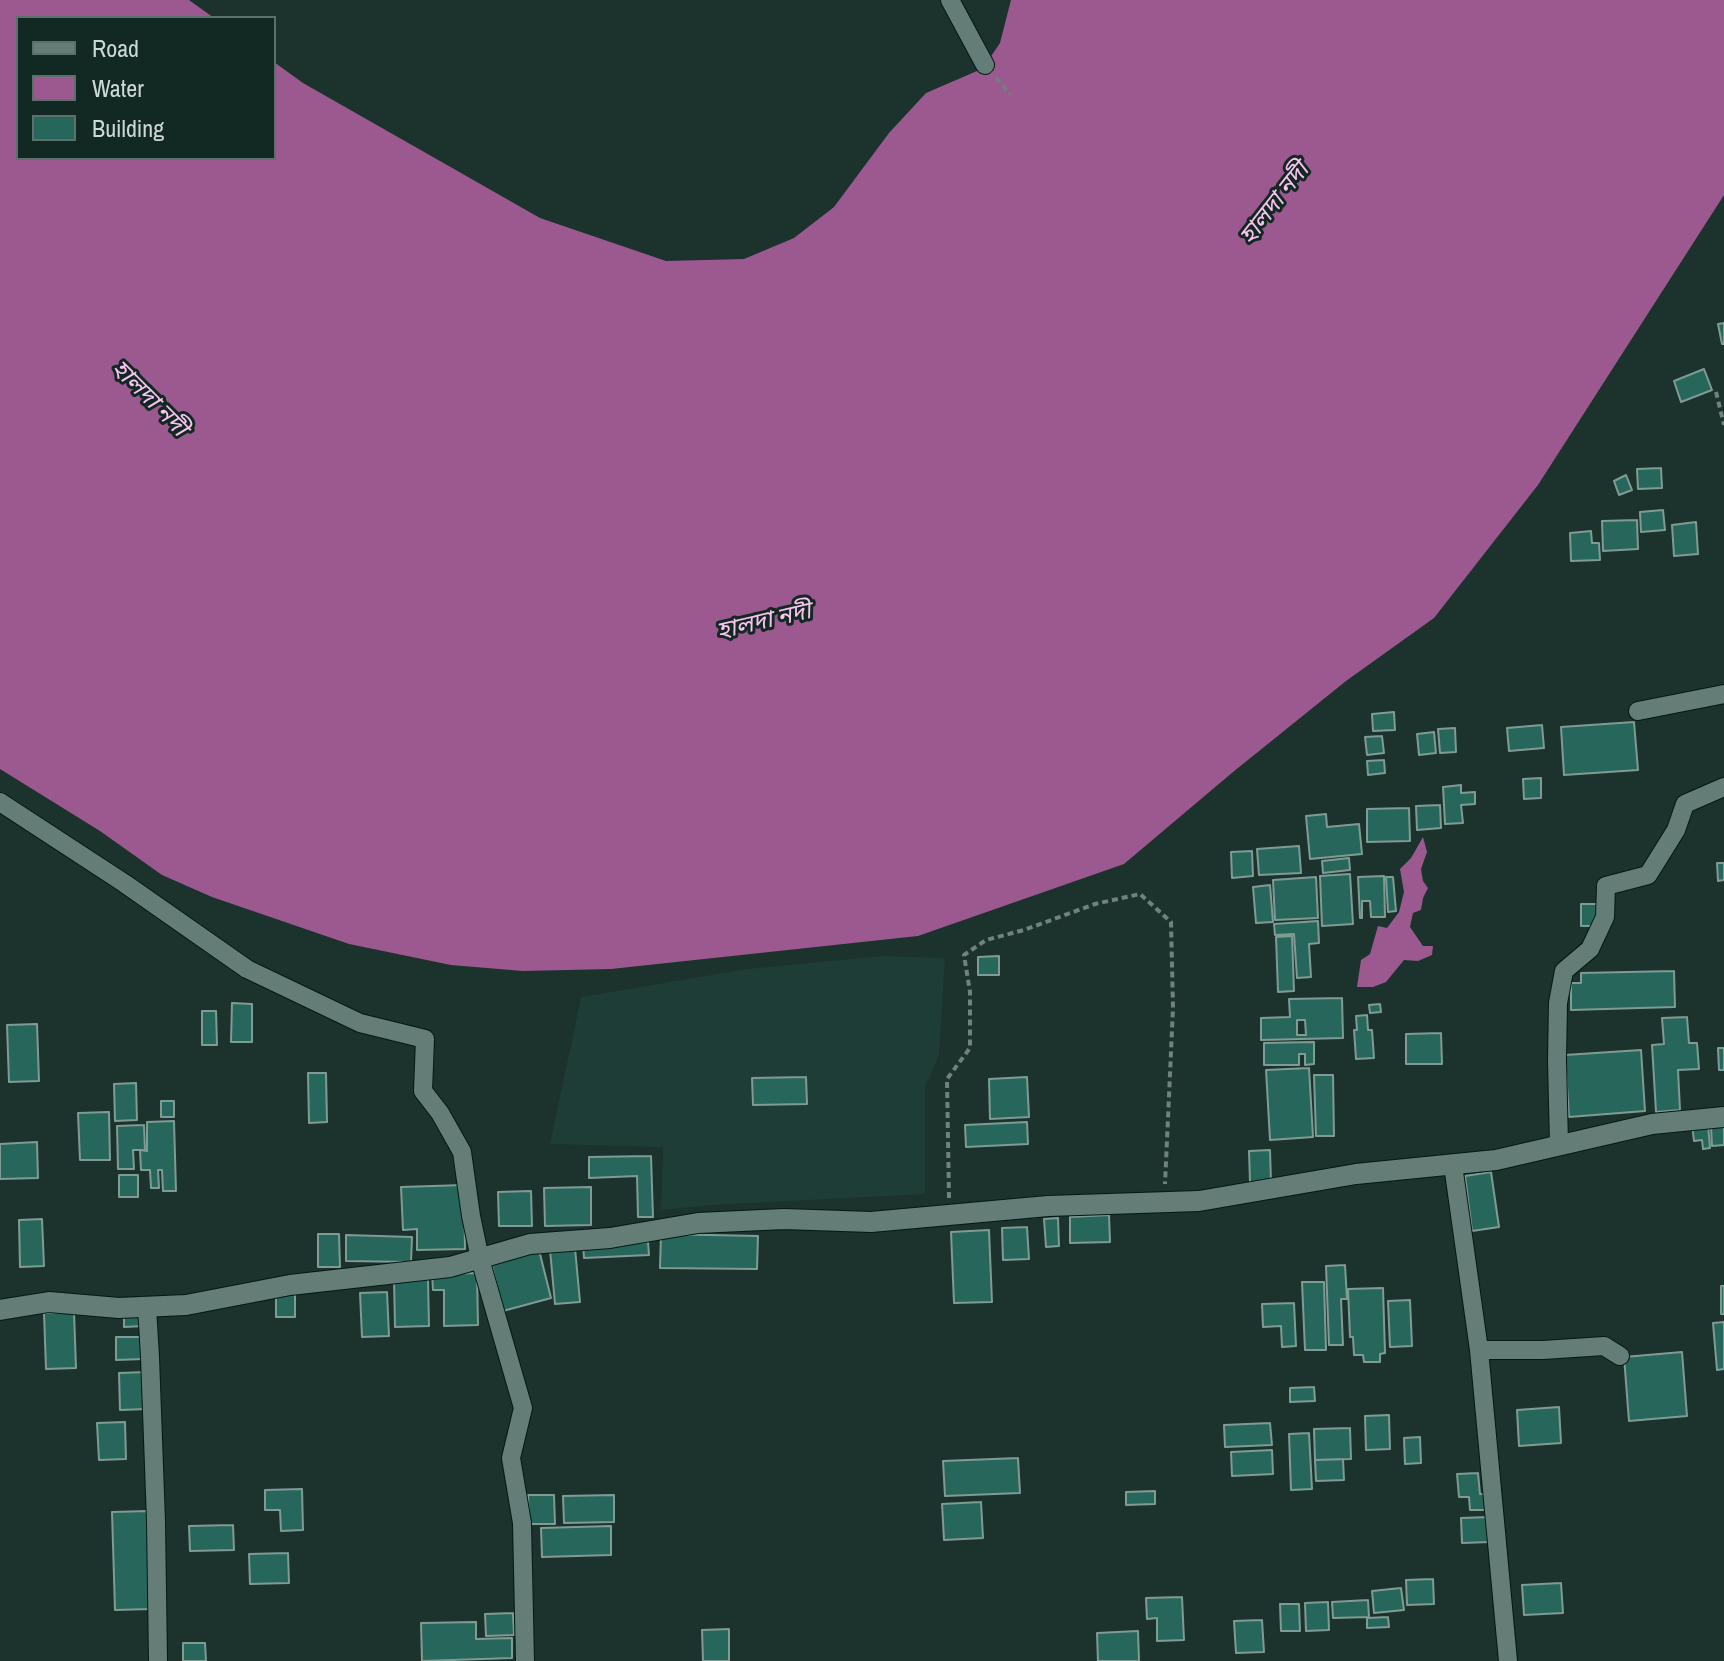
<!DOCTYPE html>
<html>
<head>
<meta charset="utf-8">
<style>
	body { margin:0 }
	#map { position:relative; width:1724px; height:1661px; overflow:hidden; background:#1b322d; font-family:"Archivo Narrow",sans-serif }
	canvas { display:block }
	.legend { position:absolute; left:16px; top:16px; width:260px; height:144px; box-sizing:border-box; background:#112823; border:2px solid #5c6f6b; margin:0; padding:10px 14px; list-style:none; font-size:24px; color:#ccd9d6 }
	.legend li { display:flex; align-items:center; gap:16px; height:40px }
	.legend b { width:40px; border:2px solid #5c6f6b }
</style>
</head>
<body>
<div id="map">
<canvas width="1724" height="1661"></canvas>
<ul class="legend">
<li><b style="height:10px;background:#647d77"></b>Road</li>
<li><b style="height:22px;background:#9b5990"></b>Water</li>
<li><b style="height:22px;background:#27675b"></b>Building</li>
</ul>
</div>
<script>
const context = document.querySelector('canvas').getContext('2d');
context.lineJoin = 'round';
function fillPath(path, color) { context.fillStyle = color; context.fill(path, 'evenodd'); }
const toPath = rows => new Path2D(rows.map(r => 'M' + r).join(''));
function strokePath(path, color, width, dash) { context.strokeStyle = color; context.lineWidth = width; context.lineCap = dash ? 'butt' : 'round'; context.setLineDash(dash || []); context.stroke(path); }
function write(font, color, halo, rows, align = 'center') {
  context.font = font + ' "Archivo Narrow","Noto Sans Bengali",sans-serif'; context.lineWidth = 6; context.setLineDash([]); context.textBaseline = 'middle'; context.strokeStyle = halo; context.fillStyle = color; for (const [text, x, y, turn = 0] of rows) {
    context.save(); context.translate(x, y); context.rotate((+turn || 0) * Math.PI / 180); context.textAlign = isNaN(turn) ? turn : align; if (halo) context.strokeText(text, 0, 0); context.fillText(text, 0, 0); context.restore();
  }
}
const built = toPath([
	[883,956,945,958,939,1055,925,1087,925,1194,712,1205,661,1210,663,1147,550,1144,581,997,747,969]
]);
const water = toPath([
	[0,0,189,0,214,18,18,18,18,158,274,158,274,62,303,83,540,218,666,261,744,259,794,238,834,207,889,133,926,93,977,71,985,65,1000,43,1011,0,1724,0,1724,195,1538,485,1434,618,1346,681,1233,772,1124,864,918,936,611,969,523,971,451,965,349,944,212,897,162,875,100,831,0,769],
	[1423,837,1427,852,1421,869,1423,881,1428,888,1423,898,1421,910,1413,913,1410,927,1423,946,1433,946,1432,955,1418,961,1404,960,1386,982,1373,987,1357,987,1361,960,1370,954,1378,926,1387,928,1399,912,1404,892,1400,869,1411,858]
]);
const building = toPath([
	[1724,323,1724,344,1722,344,1718,324,1724,323],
	[1704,369,1712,390,1681,402,1674,381,1704,369],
	[1661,468,1662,488,1638,489,1637,469,1661,468],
	[1626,475,1632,490,1619,495,1614,481,1626,475],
	[1663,510,1665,530,1641,532,1640,512,1663,510],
	[1637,520,1638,549,1603,551,1602,521,1637,520],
	[1696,522,1698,554,1674,556,1672,525,1696,522],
	[1591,531,1592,543,1599,543,1600,560,1571,561,1570,533,1591,531],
	[1394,712,1395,730,1373,731,1372,714,1394,712],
	[1634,722,1638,770,1564,775,1561,727,1634,722],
	[1542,725,1544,748,1509,751,1507,728,1542,725],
	[1455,728,1456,752,1440,753,1438,729,1455,728],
	[1434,732,1436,753,1419,755,1417,734,1434,732],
	[1382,736,1384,753,1367,755,1365,737,1382,736],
	[1384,760,1385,773,1368,775,1367,761,1384,760],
	[1541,778,1541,798,1524,799,1523,779,1541,778],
	[1461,785,1461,793,1475,792,1475,804,1461,805,1463,823,1445,824,1443,787,1461,785],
	[1440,805,1441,828,1417,830,1416,806,1440,805],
	[1409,808,1410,841,1367,842,1367,809,1409,808],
	[1326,814,1327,827,1359,824,1362,854,1310,859,1306,816,1326,814],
	[1299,846,1301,873,1259,875,1257,849,1299,846],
	[1252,851,1253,876,1232,878,1231,852,1252,851],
	[1349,858,1350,870,1323,873,1322,861,1349,858],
	[1717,863,1724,863,1724,880,1718,881,1717,863],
	[1350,874,1353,924,1322,926,1320,876,1350,874],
	[1384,876,1385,917,1371,917,1370,901,1362,901,1362,918,1360,918,1358,877,1384,876],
	[1316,877,1318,918,1275,920,1273,880,1316,877],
	[1386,877,1393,877,1396,911,1388,912,1386,877],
	[1270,885,1273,922,1256,923,1253,887,1270,885],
	[1581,904,1597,904,1596,926,1581,926,1581,904],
	[1318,921,1319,943,1309,944,1311,977,1297,978,1294,934,1275,935,1274,924,1318,921],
	[1292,936,1294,991,1278,992,1276,937,1292,936],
	[999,956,999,975,978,975,978,957,999,956],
	[1674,971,1675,1007,1571,1010,1571,983,1581,983,1581,973,1674,971],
	[1342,998,1343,1038,1261,1040,1261,1018,1290,1017,1289,999,1342,998],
	[1297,1020,1305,1020,1306,1035,1297,1035,1297,1020],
	[232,1003,252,1004,252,1042,231,1042,232,1003],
	[1380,1004,1381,1012,1370,1013,1369,1005,1380,1004],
	[202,1011,216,1011,217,1045,202,1045,202,1011],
	[1367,1015,1368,1030,1372,1030,1374,1058,1356,1059,1354,1030,1357,1030,1356,1016,1367,1015],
	[1687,1017,1689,1043,1697,1043,1699,1069,1678,1070,1680,1110,1656,1112,1652,1045,1664,1044,1662,1018,1687,1017],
	[37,1024,39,1081,9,1082,7,1025,37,1024],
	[1441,1033,1442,1064,1406,1064,1406,1034,1441,1033],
	[1314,1042,1314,1064,1305,1065,1305,1054,1299,1054,1299,1065,1264,1065,1264,1043,1314,1042],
	[1718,1048,1724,1048,1724,1070,1719,1070,1718,1048],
	[1641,1050,1645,1111,1569,1117,1565,1055,1641,1050],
	[1309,1068,1313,1137,1270,1140,1266,1070,1309,1068],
	[308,1073,326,1073,327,1122,309,1123,308,1073],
	[1314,1075,1333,1075,1334,1136,1316,1136,1314,1075],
	[806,1077,807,1104,753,1105,752,1078,806,1077],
	[1027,1077,1029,1117,990,1119,989,1079,1027,1077],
	[136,1083,137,1120,115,1121,114,1084,136,1083],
	[161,1101,174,1101,174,1117,161,1117,161,1101],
	[109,1112,110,1160,80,1160,78,1113,109,1112],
	[174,1121,176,1191,163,1191,162,1170,158,1170,159,1188,151,1188,150,1170,141,1170,140,1150,147,1151,147,1122,174,1121],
	[1027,1122,1028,1144,966,1147,965,1125,1027,1122],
	[1708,1124,1710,1148,1703,1149,1702,1140,1694,1141,1692,1125,1708,1124],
	[144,1125,145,1150,133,1150,134,1169,118,1169,117,1126,144,1125],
	[1724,1126,1724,1145,1712,1146,1711,1127,1724,1126],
	[37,1142,38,1178,0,1179,0,1144,37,1142],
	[1270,1150,1271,1182,1250,1182,1249,1151,1270,1150],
	[651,1156,653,1217,638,1217,637,1176,589,1178,589,1157,651,1156],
	[1491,1172,1499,1227,1472,1231,1465,1176,1491,1172],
	[119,1175,138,1175,138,1197,119,1197,119,1175],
	[464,1185,465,1249,417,1250,417,1229,403,1230,401,1187,464,1185],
	[591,1187,591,1225,545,1226,544,1188,591,1187],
	[531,1191,532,1226,499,1226,498,1192,531,1191],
	[1109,1215,1110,1242,1070,1243,1070,1217,1109,1215],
	[1058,1218,1059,1246,1046,1247,1044,1219,1058,1218],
	[42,1219,44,1266,20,1267,19,1220,42,1219],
	[1027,1227,1029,1259,1003,1260,1002,1228,1027,1227],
	[989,1230,992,1302,954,1303,951,1232,989,1230],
	[318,1234,339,1234,340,1267,318,1267,318,1234],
	[661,1234,758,1236,757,1269,660,1268,661,1234],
	[346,1235,412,1237,411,1262,346,1261,346,1235],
	[648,1242,649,1255,584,1258,583,1244,648,1242],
	[575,1248,580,1302,555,1304,550,1250,575,1248],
	[539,1250,551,1298,503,1311,491,1262,539,1250],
	[1345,1265,1347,1299,1341,1299,1343,1345,1329,1345,1326,1266,1345,1265],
	[477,1273,478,1325,444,1326,444,1290,433,1290,432,1274,477,1273],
	[394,1279,428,1279,429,1326,395,1327,394,1279],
	[1302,1282,1324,1282,1326,1350,1305,1350,1302,1282],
	[1721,1286,1724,1286,1724,1314,1721,1314,1721,1286],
	[1383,1288,1385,1353,1380,1354,1380,1362,1364,1362,1363,1355,1354,1355,1353,1337,1350,1337,1348,1289,1383,1288],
	[387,1292,389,1336,362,1337,360,1293,387,1292],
	[276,1294,295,1294,295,1317,276,1317,276,1294],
	[1410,1300,1412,1346,1390,1347,1388,1301,1410,1300],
	[1294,1303,1296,1346,1282,1347,1281,1326,1263,1327,1262,1304,1294,1303],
	[74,1312,76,1368,46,1369,44,1313,74,1312],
	[124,1312,143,1312,144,1326,124,1327,124,1312],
	[1724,1322,1724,1369,1717,1370,1713,1323,1724,1322],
	[116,1337,142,1337,143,1359,116,1360,116,1337],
	[1682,1352,1687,1416,1629,1421,1624,1357,1682,1352],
	[147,1372,147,1409,120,1410,119,1373,147,1372],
	[1314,1387,1315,1401,1290,1402,1290,1388,1314,1387],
	[1559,1407,1561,1443,1519,1446,1517,1410,1559,1407],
	[1389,1415,1390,1449,1366,1450,1365,1416,1389,1415],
	[125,1422,126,1459,99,1460,97,1423,125,1422],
	[1270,1423,1272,1445,1225,1447,1224,1425,1270,1423],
	[1350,1428,1351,1459,1315,1460,1314,1429,1350,1428],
	[1309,1433,1312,1489,1291,1490,1289,1434,1309,1433],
	[1420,1437,1421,1463,1405,1464,1404,1438,1420,1437],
	[1272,1450,1273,1474,1232,1476,1231,1452,1272,1450],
	[1018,1458,1020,1493,945,1496,943,1461,1018,1458],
	[1343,1459,1344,1480,1316,1481,1315,1460,1343,1459],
	[1478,1473,1480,1494,1487,1494,1487,1510,1470,1510,1469,1497,1459,1497,1457,1474,1478,1473],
	[302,1489,303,1530,281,1531,280,1510,265,1510,265,1490,302,1489],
	[1155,1491,1155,1504,1126,1505,1126,1492,1155,1491],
	[528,1495,554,1495,555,1524,529,1524,528,1495],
	[614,1495,614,1522,564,1523,563,1496,614,1495],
	[981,1502,983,1538,944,1540,942,1504,981,1502],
	[149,1511,151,1609,115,1610,112,1512,149,1511],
	[1489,1517,1490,1542,1462,1543,1461,1518,1489,1517],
	[233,1525,234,1550,190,1551,189,1526,233,1525],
	[611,1526,611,1555,542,1557,541,1528,611,1526],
	[288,1553,289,1583,250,1584,249,1554,288,1553],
	[1433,1579,1434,1604,1407,1605,1406,1580,1433,1579],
	[1561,1583,1563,1613,1524,1615,1522,1585,1561,1583],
	[1401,1588,1404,1610,1374,1613,1372,1591,1401,1588],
	[1182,1597,1184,1640,1157,1641,1157,1618,1147,1619,1146,1598,1182,1597],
	[1368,1600,1369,1617,1333,1618,1332,1602,1368,1600],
	[1328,1602,1329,1630,1306,1631,1305,1603,1328,1602],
	[1280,1604,1299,1604,1300,1631,1281,1631,1280,1604],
	[513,1613,514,1635,486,1636,485,1614,513,1613],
	[1388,1617,1389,1627,1367,1628,1367,1618,1388,1617],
	[1262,1620,1264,1652,1236,1653,1234,1621,1262,1620],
	[476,1622,476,1639,512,1638,512,1658,422,1661,421,1623,476,1622],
	[729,1629,729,1661,703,1661,702,1630,729,1629],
	[1138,1631,1139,1661,1098,1661,1097,1633,1138,1631],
	[183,1643,205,1643,206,1661,183,1661,183,1643]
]);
const path = toPath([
	[996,78,1010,94],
	[1716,392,1724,425],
	[949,1198,947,1079,970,1048,970,992,964,955,986,940,1024,930,1095,904,1140,894,1171,922,1173,1008,1165,1184]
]);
const street = toPath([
	[950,0,985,65],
	[1638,711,1724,694],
	[0,802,124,883,247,969,360,1023,425,1039,423,1091,440,1113,462,1152,471,1216,480,1259,523,1408,511,1458,522,1523,525,1661],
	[1559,1145,1557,1060,1558,1003,1564,971,1590,949,1605,917,1606,886,1648,875,1676,830,1685,804,1724,787],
	[1453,1165,1479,1350,1508,1661],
	[147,1307,150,1357,156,1521,158,1661],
	[1479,1350,1543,1350,1604,1346,1620,1356]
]);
const secondary = toPath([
	[0,1310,49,1302,119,1308,186,1305,290,1285,450,1267,530,1244,610,1238,698,1223,784,1219,871,1222,1048,1206,1199,1201,1356,1174,1496,1160,1652,1124,1724,1117]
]);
const waterNames = [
	["হালদা নদী",1275,204,-52],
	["হালদা নদী",149,399,45],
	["হালদা নদী",764,622,-13]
];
fillPath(built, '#1d3d36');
fillPath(water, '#9b5990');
fillPath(building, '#27675b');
strokePath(building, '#809a94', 2);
strokePath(street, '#031915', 20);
strokePath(secondary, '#031915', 22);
strokePath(path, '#70827e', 4, [6, 4]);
strokePath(street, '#647d77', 18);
strokePath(secondary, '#647d77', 20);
write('italic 24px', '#fbc3f0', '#112823', waterNames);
</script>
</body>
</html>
